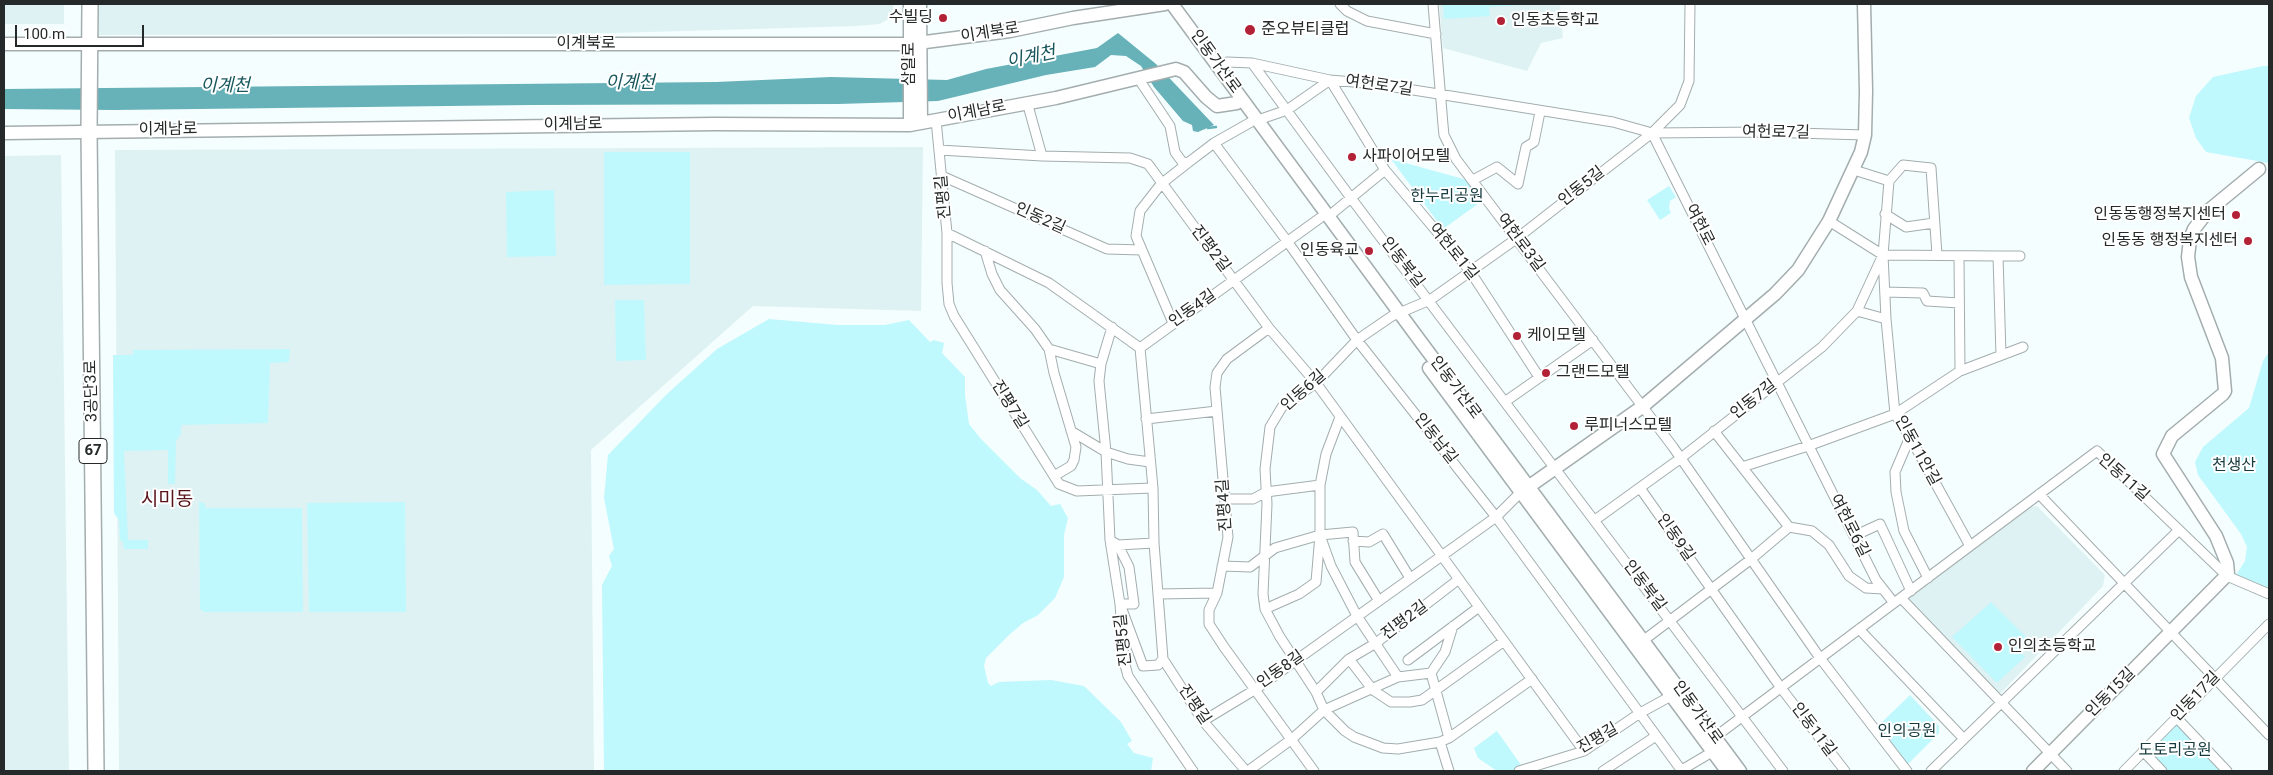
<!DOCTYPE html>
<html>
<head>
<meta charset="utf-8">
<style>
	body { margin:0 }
	#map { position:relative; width:2273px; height:775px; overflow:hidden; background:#f4fefe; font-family:Roboto,sans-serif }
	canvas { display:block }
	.frame { position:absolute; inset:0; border:5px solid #262929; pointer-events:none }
	.scale { position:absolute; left:15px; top:25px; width:129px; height:22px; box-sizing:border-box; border:2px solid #262929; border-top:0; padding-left:6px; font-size:15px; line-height:18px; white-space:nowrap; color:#262929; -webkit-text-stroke:4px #fff; paint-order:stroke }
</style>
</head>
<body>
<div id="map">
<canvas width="2273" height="775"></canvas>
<div class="frame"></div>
<div class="scale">100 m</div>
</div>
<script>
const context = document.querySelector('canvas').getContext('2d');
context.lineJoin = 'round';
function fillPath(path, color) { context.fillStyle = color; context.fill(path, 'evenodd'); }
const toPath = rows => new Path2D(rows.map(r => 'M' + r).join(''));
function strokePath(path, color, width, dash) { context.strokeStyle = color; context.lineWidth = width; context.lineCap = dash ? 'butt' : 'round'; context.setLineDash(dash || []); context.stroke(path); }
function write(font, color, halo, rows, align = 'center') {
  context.font = font + ' Roboto,"Noto Sans KR",sans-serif'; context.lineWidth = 4; context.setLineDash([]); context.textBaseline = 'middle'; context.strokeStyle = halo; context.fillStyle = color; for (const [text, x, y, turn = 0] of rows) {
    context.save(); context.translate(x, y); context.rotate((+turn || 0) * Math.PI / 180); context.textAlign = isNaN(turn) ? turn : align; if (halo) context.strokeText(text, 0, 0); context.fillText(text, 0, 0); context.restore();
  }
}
const built = toPath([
	[4,4,64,4,64,24,4,24],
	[98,4,894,4,890,18,880,24,857,26,579,34,99,35],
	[1439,4,1560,4,1563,38,1541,43,1527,71,1443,48],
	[923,147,921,311,753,306,591,450,594,771,119,771,115,150],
	[61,155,69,771,4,771,4,156],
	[2037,506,2105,575,2103,586,1997,697,1906,597,2030,507]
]);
const green = toPath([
	[1443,4,1538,4,1489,7,1490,16,1444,19],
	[2263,66,2269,66,2269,163,2206,152,2196,138,2189,118,2196,96,2213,77],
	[604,152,690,152,690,284,604,285],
	[1391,159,1467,180,1482,201,1443,229],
	[1669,186,1676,197,1670,201,1669,208,1671,213,1660,220,1647,200],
	[554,190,556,256,507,257,506,192],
	[615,300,644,300,646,360,616,361],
	[769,319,837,325,885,325,909,320,930,342,934,340,944,343,942,353,965,377,965,395,969,424,981,439,1020,478,1037,490,1051,506,1060,504,1068,518,1064,535,1064,577,1055,598,1038,615,1023,623,1009,635,986,658,984,666,988,683,991,686,999,682,1051,680,1084,686,1121,722,1132,741,1127,744,1134,753,1153,758,1151,771,604,771,602,585,612,566,609,556,614,549,604,498,608,455,667,394,717,349],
	[290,349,289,362,270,363,268,423,181,425,181,434,176,441,175,484,168,484,168,450,124,451,128,540,148,540,148,549,124,549,123,542,120,540,119,520,114,513,113,355,133,355,133,350],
	[2269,352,2269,588,2236,575,2245,561,2247,547,2241,534,2198,475,2195,462,2203,447,2249,408,2263,361],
	[199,502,204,503,206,508,302,508,303,612,204,612,200,609],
	[405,502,406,612,309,612,307,503],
	[1991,602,2027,638,2017,648,2025,657,1997,683,1952,637],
	[1910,695,1939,726,1939,733,1904,768,1875,729],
	[2178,725,2221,771,2167,771,2152,756,2148,748,2170,726],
	[1497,731,1521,765,1513,771,1497,771,1478,758,1474,748]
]);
const water = toPath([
	[1118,33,1156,64,1214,125,1198,132,1193,131,1192,125,1183,121,1154,87,1141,66,1126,56,1111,55,1095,67,1046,75,938,101,838,104,531,105,114,110,4,109,4,89,716,82,831,77,947,80,986,69,1097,48]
]);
const stream = toPath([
	[1208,128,1216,127]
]);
const street = toPath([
	[1340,4,1347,11,1367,21,1436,34],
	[1433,4,1443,125,1444,135,1456,159,1673,447,1820,658,1907,771],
	[1252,63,1351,198,1783,771],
	[1219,67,1227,62,1252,63,1330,80,1376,84,1613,122,1652,133,1762,132,1865,135],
	[1138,78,1170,126,1175,152,1183,163,1189,162],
	[1027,102,1042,156],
	[936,120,947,233,1049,283,1140,348,1153,488,1154,543,1163,659,1203,721,1246,771],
	[1258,120,1287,110,1330,80,1385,170,1470,271,1539,377],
	[1652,133,1876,580,1894,603],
	[1214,143,1287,241,1357,340,1496,517,1682,771],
	[939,150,1042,156,1130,158,1148,164,1269,328,1316,383,1584,751],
	[1854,170,1889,181,1883,255,1886,319,1895,414,1910,437,1970,546],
	[942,176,1107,249,1142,250],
	[1473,180,1497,167,1518,184,1526,147,1534,142,1540,112],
	[1889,181,1903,165,1931,168,1937,255],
	[1885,214,1906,227,1934,223],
	[1329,216,1385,170],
	[1829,221,1883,255,1998,256],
	[947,233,947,283,949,304,954,316,1059,484,1077,491,1153,488],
	[985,251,992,274,1000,290,1035,329,1049,349,1054,373,1076,447,1074,460,1071,466,1054,476],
	[1959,256,1960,371],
	[1885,292,1923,293,1927,301,1959,303],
	[1857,311,1886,319],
	[1173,323,1136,236,1140,211,1161,184,1189,162,1214,143,1251,122],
	[1112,327,1101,364,1099,381,1106,452,1110,540,1120,604,1124,661,1128,676,1193,771],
	[1269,328,1227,359,1217,373,1215,387,1228,537,1217,593,1209,610,1209,624,1224,647,1314,771],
	[1140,348,1320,218],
	[1049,349,1101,364],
	[2001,355,1998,256,2020,256],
	[1506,401,1593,340],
	[1146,419,1217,411],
	[1071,431,1106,452,1128,459,1150,462],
	[1714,431,1789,527],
	[1910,437,1895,472,1896,492,1904,531,1928,578],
	[1742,467,1808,446,1895,414,1960,371,2023,347],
	[1640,488,1781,688,1845,771],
	[2039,494,2269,735],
	[1225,499,1253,499,1266,492,1320,485],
	[1595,520,1681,458,1822,347,1857,311,1882,257],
	[1854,536,1880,524,1911,591],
	[1321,538,1331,566,1357,616,1398,677],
	[1110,540,1118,545,1129,567,1134,604,1120,604,1143,666,1158,665,1163,659],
	[1353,541,1369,542,1383,534,1410,578],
	[1118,545,1154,543],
	[1222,566,1250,567,1275,548,1320,535,1353,532,1355,562,1379,601],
	[1158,594,1217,593],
	[1901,598,2067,771],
	[1265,609,1299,594,1316,582,1320,535,1320,485,1326,454,1340,417],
	[1859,629,1964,739],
	[1644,640,1750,560,1789,527,1812,531,1829,545,1849,576,1866,588,1883,589],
	[1349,659,1373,690,1391,702,1410,702,1422,700,1504,641],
	[1408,660,1479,607],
	[1431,673,1449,738],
	[1532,679,1449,738,1440,742,1398,749,1383,748,1354,737,1345,731,1324,710,1316,692,1280,637,1265,609,1263,594,1267,504,1265,469,1270,427,1282,407,1316,383,1357,340,1392,316,1430,300,1516,239,1652,133,1680,105,1689,81,1690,4],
	[1316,692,1349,659,1376,643,1459,579],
	[2176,717,2227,771],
	[1203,721,1256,689,1496,517,1521,492],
	[1715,737,2097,451,2227,576,2269,594],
	[1440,742,1449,771],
	[2143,751,2162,771],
	[1248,771,1292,739,1324,710,1398,677,1431,673,1445,652,1453,626],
	[1519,771,1584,751,1640,713,1671,696],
	[1603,771,1656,736],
	[1680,771,1712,752],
	[1931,771,2179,530],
	[2124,771,2269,624]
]);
const secondary = toPath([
	[910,4,910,125],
	[920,4,921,123],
	[1172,4,1415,334,1740,771],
	[4,44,910,44,1010,31,1073,18,1165,4],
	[4,133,715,124,910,125,1056,98,1176,69,1184,72,1206,97,1217,106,1237,103],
	[1429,368,1727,771],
	[1524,490,1642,407,1775,294,1798,270,1829,221,1861,152,1865,135,1866,91,1864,4],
	[2033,771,2228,574,2227,563,2216,536,2163,454,2172,436,2223,394,2225,391,2222,358,2191,277,2188,257,2190,239,2194,229,2208,211,2259,169]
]);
const primary = toPath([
	[90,4,89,131,96,771]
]);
const markers = [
	[943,18,5,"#b32137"],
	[1501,21,5,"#b32137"],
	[1250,30,6,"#b32137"],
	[1352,157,5,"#b32137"],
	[2236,215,5,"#b32137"],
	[2248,241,5,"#b32137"],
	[1369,251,5,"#b32137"],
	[1517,336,5,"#b32137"],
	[1546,373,5,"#b32137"],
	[1574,426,5,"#b32137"],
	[1998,647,5,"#b32137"]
];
const shields = [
	[93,451,28]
];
const shieldNames = [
	["67",93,451]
];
const poiNames = [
	["수빌딩",933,18,"right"],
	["인동초등학교",1511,21],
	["준오뷰티클럽",1261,30],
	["사파이어모텔",1362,157],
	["인동동행정복지센터",2226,215,"right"],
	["인동동 행정복지센터",2238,241,"right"],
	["인동육교",1359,251,"right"],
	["케이모텔",1527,336],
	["그랜드모텔",1556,373],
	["루피너스모텔",1584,426],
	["인의초등학교",2008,647]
];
const streetNames = [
	["이계북로",990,33,-9],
	["이계북로",586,44],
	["인동가산로",1215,62,54],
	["삼일로",910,64,-90],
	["여헌로7길",1379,86,8],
	["이계남로",977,112,-11],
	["이계남로",573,125,-1],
	["이계남로",168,130,-1],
	["여헌로7길",1776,133,1],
	["인동5길",1582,187,-38],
	["진평길",944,197,-95],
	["인동2길",1040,219,24],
	["여헌로",1699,225,63],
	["여헌로3길",1520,243,53],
	["진평2길",1210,249,53],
	["여헌로1길",1453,252,51],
	["인동북길",1402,263,52],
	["인동4길",1193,309,-35],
	["인동가산로",1455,388,53],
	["3공단3로",92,391,-91],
	["인동6길",1304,391,-41],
	["인동7길",1754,400,-38],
	["진평7길",1009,405,58],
	["인동남길",1435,439,52],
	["인동11안길",1917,451,61],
	["인동11길",2123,478,42],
	["진평4길",1225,505,-94],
	["여헌로6길",1849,526,63],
	["인동9길",1675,538,55],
	["인동북길",1644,586,53],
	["진평2길",1405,621,-37],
	["진평5길",1124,640,-96],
	["인동8길",1281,670,-35],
	["인동15길",2111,693,-45],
	["인동17길",2196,697,-46],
	["진평길",1194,705,56],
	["인동가산로",1697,713,54],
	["인동11길",1813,730,53],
	["진평길",1598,739,-30]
];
const parkNames = [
	["한누리공원",1447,197],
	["천생산",2234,466],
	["인의공원",1907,732],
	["도토리공원",2175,751]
];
const waterNames = [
	["이계천",1031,58,-12],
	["이계천",630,83],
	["이계천",225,86]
];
const quarterNames = [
	["시미동",167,500]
];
fillPath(built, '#dff2f3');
fillPath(green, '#bff8fd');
fillPath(water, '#67b1b8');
strokePath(stream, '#67b1b8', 2.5);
strokePath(street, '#a4adae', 11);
strokePath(secondary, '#a4adae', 15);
strokePath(primary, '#a4adae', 18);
strokePath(street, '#fff', 9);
strokePath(secondary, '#fff', 12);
strokePath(primary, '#fff', 15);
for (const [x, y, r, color] of markers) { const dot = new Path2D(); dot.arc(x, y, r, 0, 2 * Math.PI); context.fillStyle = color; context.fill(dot); strokePath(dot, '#fff', 2); }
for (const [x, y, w] of shields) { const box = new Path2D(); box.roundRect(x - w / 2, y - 12.5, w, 25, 4); context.fillStyle = '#fff'; context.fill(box); strokePath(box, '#262929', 1); }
write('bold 15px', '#262929', null, shieldNames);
write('16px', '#262929', '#fff', poiNames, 'left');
write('16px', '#262929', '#fff', streetNames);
write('16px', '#173b3f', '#fff', parkNames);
write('italic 18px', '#17575c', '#fff', waterNames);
write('19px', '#58131b', '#fff', quarterNames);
</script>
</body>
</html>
